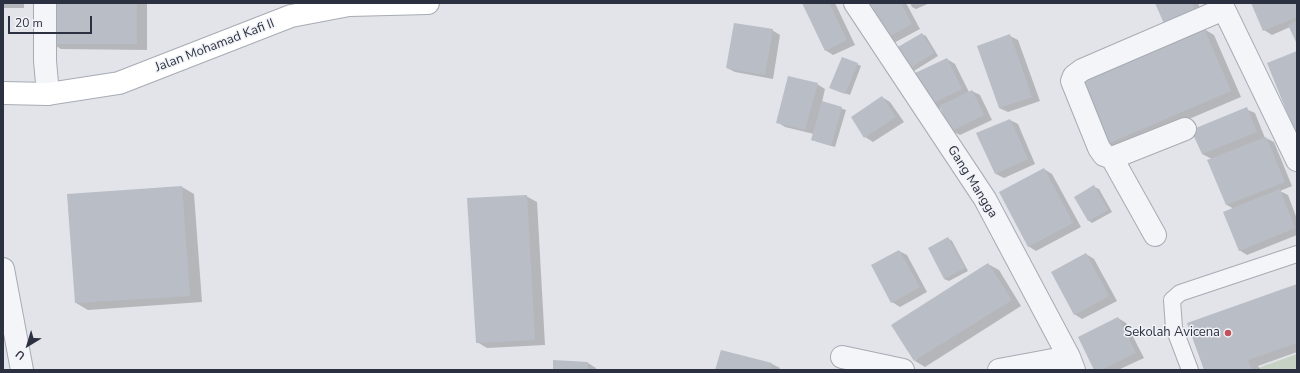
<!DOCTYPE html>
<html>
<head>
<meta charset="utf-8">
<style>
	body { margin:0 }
	#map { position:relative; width:1300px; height:373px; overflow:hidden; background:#e2e4e9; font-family:"Nunito Sans",sans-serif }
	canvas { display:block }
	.frame { position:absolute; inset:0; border:4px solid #2b3140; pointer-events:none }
	.north { position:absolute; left:8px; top:325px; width:40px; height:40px; -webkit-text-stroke:3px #f1f3f7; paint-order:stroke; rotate:218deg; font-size:11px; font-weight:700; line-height:16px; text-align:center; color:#2b3140 }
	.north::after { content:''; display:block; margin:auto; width:14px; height:18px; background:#2b3140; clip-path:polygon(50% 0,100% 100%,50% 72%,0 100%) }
	.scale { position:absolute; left:8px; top:16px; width:84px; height:18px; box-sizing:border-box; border:2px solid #2b3140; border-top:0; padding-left:5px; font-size:12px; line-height:14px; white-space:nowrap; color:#2b3140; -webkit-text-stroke:3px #f1f3f7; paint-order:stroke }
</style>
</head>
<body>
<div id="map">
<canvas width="1300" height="373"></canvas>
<div class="frame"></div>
<div class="north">U</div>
<div class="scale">20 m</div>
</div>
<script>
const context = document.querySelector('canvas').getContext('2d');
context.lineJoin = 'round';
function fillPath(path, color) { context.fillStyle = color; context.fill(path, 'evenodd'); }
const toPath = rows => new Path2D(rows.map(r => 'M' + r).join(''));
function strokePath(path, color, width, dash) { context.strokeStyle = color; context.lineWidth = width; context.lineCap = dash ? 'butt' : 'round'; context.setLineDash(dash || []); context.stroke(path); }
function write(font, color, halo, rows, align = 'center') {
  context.font = font + ' "Nunito Sans",sans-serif'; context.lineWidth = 3; context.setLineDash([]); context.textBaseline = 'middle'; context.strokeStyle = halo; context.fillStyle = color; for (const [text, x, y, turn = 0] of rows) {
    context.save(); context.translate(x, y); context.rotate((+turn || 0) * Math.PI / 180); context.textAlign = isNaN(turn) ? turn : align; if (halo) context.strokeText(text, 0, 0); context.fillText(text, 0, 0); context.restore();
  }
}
const green = toPath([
	[1297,354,1297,370,1258,370,1258,368]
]);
const shadow = toPath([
	[3,3,24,3,24,8,3,8],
	[51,3,147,3,147,50,61,49,51,43],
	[803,3,835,3,855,45,833,55,825,50],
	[862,3,906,3,920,29,890,45],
	[910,3,930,3,916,9,912,7],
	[1156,3,1198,3,1204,18],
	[1252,3,1297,3,1297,42,1290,27,1272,35,1264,30],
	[1204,29,1214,35,1241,97,1118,149,1107,143],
	[772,30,780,35,773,79,735,72,727,68],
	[922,34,926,36,938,56,909,74],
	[1010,36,1018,40,1040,101,1008,112,999,108],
	[947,59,955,64,969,92,972,91,980,95,992,120,960,135,952,131,941,108,936,110,927,106],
	[857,64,861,66,850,95,835,90],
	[817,84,825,89,822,102,846,110,835,147,812,140,814,134,785,127,777,122],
	[882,97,890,102,904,122,873,142,865,137],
	[1246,109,1255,113,1265,138,1266,138,1274,142,1292,186,1280,191,1288,195,1297,219,1297,235,1247,255,1239,250,1234,209,1227,205,1212,159,1202,154],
	[1010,120,1018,124,1035,164,1004,178,996,174,978,134],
	[1044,169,1052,174,1081,227,1036,251,1028,246],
	[182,187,194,194,202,302,88,310,76,303],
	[1094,187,1099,189,1112,212,1092,223,1088,220],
	[526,196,537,202,545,345,487,348,477,342],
	[948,238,952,241,968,271,949,281,944,279],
	[899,251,907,255,927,292,900,307,892,302],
	[1086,254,1094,259,1117,301,1082,319,1074,314],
	[988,264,999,270,1021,306,925,367,915,361],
	[1297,285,1297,352,1258,366,1260,370,1205,370],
	[1118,318,1126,323,1144,358,1118,370,1095,370],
	[554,361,588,363,596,368,596,370,554,370],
	[772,364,780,368,779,370,716,370]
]);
const building = toPath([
	[50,3,137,3,137,44,50,44],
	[802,3,829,3,847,40,825,51],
	[861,3,901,3,912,24,881,41],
	[1155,3,1192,3,1197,14,1165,26],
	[1251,3,1297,3,1297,17,1263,31],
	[1297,21,1297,42,1296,42,1288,25],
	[734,23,773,29,765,75,726,68],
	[1204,28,1231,91,1107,144,1080,81],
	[922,33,934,53,904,72,891,51],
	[1010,34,1032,97,999,108,977,46],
	[1297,51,1297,137,1267,63],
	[842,57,858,63,845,94,829,88],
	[947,58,962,89,927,106,911,75],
	[788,76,818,83,805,130,776,123],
	[972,90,984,115,951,131,939,106],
	[882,96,896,117,864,138,851,117],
	[822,101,842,107,831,146,811,140],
	[1247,107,1257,132,1202,154,1191,130],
	[1010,119,1028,159,995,174,976,133],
	[1266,137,1285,182,1226,205,1207,160],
	[1044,168,1073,223,1028,247,999,192],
	[1094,185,1108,210,1088,221,1074,197],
	[182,186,190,296,75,303,67,194],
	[1280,189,1295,228,1239,251,1223,212],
	[527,195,535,340,476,343,467,198],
	[948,237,965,268,944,279,928,248],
	[899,250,920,287,891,303,871,265],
	[1086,253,1109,296,1074,315,1051,272],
	[988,263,1012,300,914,361,891,325],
	[1297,284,1297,343,1248,360,1252,370,1204,370,1187,323],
	[1118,317,1136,353,1101,370,1094,370,1078,337],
	[721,350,772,363,770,370,715,370],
	[553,360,588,362,588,370,553,370]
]);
const lane = toPath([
	[1190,370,1174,328,1172,300,1180,293,1297,254]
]);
const street = toPath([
	[45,3,45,61,48,94],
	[855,3,985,199,1069,357,1074,370],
	[1221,3,1297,160],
	[1185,129,1112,158,1104,155,1099,148,1072,81,1074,76,1082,70,1224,9],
	[1112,158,1155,235],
	[3,269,22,370],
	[842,357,903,370],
	[999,370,1069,357]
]);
const secondary = toPath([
	[3,93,48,94,119,83,291,16,349,5,428,3]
]);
const markers = [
	[1228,333,4,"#c4515a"]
];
const streetNames = [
	["Jalan Mohamad Kafi II",215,46,-21],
	["Gang Mangga",972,182,58]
];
const poiNames = [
	["Sekolah Avicena",1220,333]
];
fillPath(green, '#c6d2c4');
fillPath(shadow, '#0003');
fillPath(building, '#b9bdc6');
strokePath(lane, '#a7abb3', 18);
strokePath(street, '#a7abb3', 24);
strokePath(secondary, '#a7abb3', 24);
strokePath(lane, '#f4f5f8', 16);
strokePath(street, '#f4f5f8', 22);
strokePath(secondary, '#fff', 22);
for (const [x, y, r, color] of markers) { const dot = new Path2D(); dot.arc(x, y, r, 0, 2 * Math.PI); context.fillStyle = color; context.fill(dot); strokePath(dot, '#f1f3f7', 1.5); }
write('13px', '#2b3140', '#f1f3f7', streetNames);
write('13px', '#2b3140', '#f1f3f7', poiNames, 'right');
</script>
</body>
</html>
